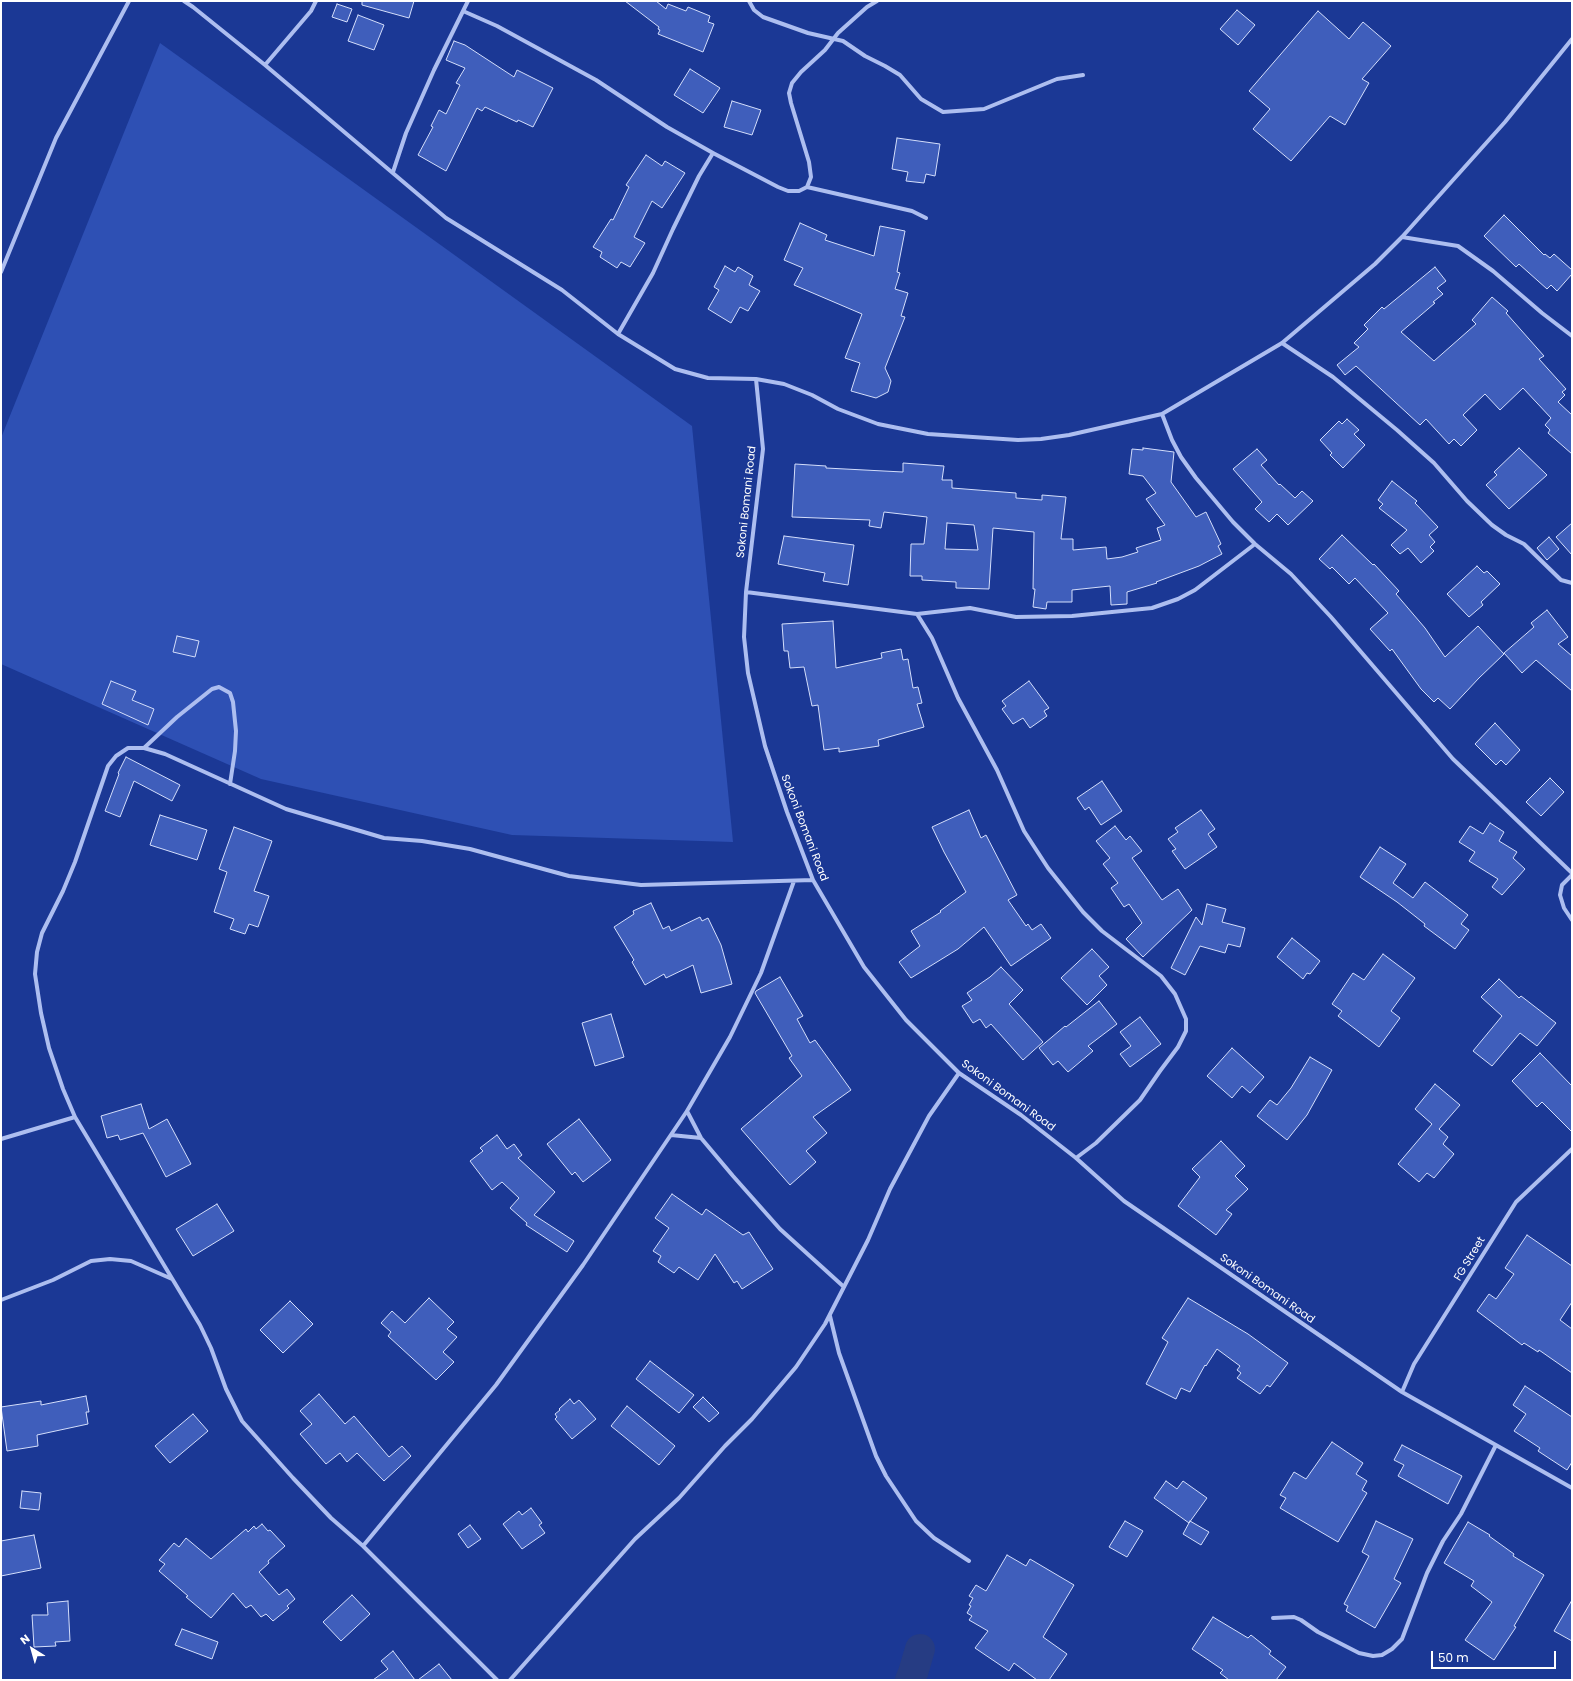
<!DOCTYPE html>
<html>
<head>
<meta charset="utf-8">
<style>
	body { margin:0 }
	#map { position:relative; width:1573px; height:1681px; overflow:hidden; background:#1b3895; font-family:Poppins,sans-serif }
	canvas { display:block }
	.frame { position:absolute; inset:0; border:2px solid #fff; pointer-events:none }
	.north { position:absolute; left:12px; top:1629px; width:40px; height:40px; -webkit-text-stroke:3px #1b3895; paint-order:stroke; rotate:323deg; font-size:11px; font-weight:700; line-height:16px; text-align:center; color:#fff }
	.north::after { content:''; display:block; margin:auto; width:14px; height:18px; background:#fff; clip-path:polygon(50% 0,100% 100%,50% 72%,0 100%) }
	.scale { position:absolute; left:1431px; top:1651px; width:125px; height:18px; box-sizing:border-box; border:2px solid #fff; border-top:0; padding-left:5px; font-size:12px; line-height:14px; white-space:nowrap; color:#fff; -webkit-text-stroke:3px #1b3895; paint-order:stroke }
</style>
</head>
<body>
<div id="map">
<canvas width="1573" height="1681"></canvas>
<div class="frame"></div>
<div class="north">N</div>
<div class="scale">50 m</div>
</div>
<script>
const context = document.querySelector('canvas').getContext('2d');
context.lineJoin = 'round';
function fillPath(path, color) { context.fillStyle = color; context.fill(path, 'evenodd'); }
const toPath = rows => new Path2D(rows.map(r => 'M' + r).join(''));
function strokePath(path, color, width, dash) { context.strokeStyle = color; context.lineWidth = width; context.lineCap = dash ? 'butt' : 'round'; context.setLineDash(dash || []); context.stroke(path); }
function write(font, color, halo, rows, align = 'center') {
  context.font = font + ' Poppins,sans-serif'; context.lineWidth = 3.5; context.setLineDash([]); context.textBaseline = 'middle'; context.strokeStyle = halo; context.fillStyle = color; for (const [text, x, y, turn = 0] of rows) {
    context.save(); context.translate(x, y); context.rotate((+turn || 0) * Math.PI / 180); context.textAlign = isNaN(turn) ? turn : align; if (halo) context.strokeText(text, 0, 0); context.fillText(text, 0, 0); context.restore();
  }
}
const green = toPath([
	[160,43,692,426,733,842,512,835,261,779,1,664,1,438]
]);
const river = toPath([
	[910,1680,913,1673,920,1649]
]);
const building = toPath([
	[362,1,414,1,409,18,362,5,362,1],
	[625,1,656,1,666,9,668,4,686,11,688,7,710,16,708,22,714,24,703,52,658,34,660,30,658,29,659,27,625,1],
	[337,4,352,9,347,22,332,17,337,4],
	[1237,10,1255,25,1238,45,1220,29,1237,10],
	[1318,11,1349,39,1363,22,1391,46,1362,79,1369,83,1345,125,1330,116,1291,161,1253,129,1270,109,1249,91,1318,11],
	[358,15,384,25,374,50,348,41,358,15],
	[454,41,465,45,514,77,517,70,553,88,533,127,518,120,517,122,485,107,482,111,477,108,446,171,418,155,433,127,431,126,439,110,446,114,460,85,456,83,465,68,446,60,454,41],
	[690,69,720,88,703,113,674,95,690,69],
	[732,101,761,110,752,135,724,127,732,101],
	[897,138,940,144,935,176,926,174,924,183,906,181,908,172,892,169,897,138],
	[646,155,662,166,665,161,685,173,662,208,652,201,634,237,645,243,630,267,621,262,617,268,600,257,602,252,593,247,611,219,613,220,629,187,626,185,646,155],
	[1504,215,1544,255,1545,254,1550,258,1554,254,1572,270,1572,274,1557,291,1551,285,1547,289,1519,264,1516,267,1484,236,1504,215],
	[800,223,827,235,825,240,874,256,880,226,905,231,897,272,900,273,895,289,908,293,901,316,905,317,885,368,891,381,888,392,876,398,851,391,860,363,845,358,862,314,794,285,803,268,784,260,800,223],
	[725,266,735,272,738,267,753,276,749,285,760,291,748,311,740,307,731,323,708,309,719,290,714,287,725,266],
	[1435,267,1446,281,1437,288,1443,294,1433,302,1435,303,1401,332,1434,361,1476,324,1472,320,1492,297,1508,311,1506,313,1544,356,1539,359,1566,389,1562,392,1565,395,1558,402,1572,415,1572,454,1548,433,1550,430,1545,425,1551,418,1523,388,1500,410,1485,394,1463,415,1477,430,1461,446,1454,439,1449,444,1426,419,1420,425,1356,366,1345,375,1337,365,1359,347,1354,343,1368,329,1364,325,1382,307,1384,309,1435,267],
	[1347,419,1359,430,1354,434,1365,445,1343,468,1330,455,1332,453,1320,440,1339,421,1342,424,1347,419],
	[1143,448,1174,452,1171,482,1196,517,1206,512,1221,544,1218,546,1222,554,1199,566,1156,582,1157,583,1127,592,1127,604,1111,605,1110,586,1072,590,1072,602,1047,602,1046,609,1033,607,1035,589,1033,589,1034,532,993,528,989,589,956,588,956,582,922,580,922,576,910,576,911,544,924,544,927,517,884,512,881,528,869,526,870,520,792,517,795,464,826,466,826,468,903,472,903,463,944,466,942,480,952,480,952,488,1016,493,1016,498,1042,500,1042,495,1066,497,1061,539,1073,539,1073,550,1106,547,1107,559,1122,557,1138,552,1136,548,1161,540,1157,528,1165,525,1146,499,1156,493,1143,476,1129,474,1132,449,1143,450,1143,448],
	[947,523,974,525,978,550,945,549,947,523],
	[1519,448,1547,475,1509,509,1486,485,1497,475,1494,472,1519,448],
	[1257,449,1267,460,1261,465,1279,485,1280,484,1295,498,1302,491,1313,501,1288,525,1277,514,1269,522,1255,509,1262,502,1233,469,1257,449],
	[1392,481,1417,501,1415,503,1438,527,1429,535,1435,542,1430,547,1434,551,1421,563,1408,548,1400,554,1391,545,1407,530,1379,508,1383,504,1378,500,1392,481],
	[1572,523,1572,555,1556,537,1572,523],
	[1342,535,1373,565,1374,564,1399,591,1396,594,1425,628,1445,657,1478,626,1504,654,1479,678,1450,709,1438,698,1434,702,1421,689,1392,649,1390,651,1370,629,1388,613,1355,578,1349,584,1332,567,1330,569,1319,559,1342,535],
	[784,536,854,545,848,585,823,581,825,573,778,564,784,536],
	[1549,537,1559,549,1547,560,1537,548,1549,537],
	[1477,566,1484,573,1487,571,1500,584,1481,602,1483,605,1469,617,1447,594,1477,566],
	[1547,610,1568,637,1558,644,1572,656,1572,691,1536,660,1522,673,1504,653,1534,627,1531,623,1547,610],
	[833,621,836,668,882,658,881,653,901,649,903,660,908,659,913,688,918,687,922,703,917,704,924,727,878,740,879,746,839,752,839,748,824,750,818,705,812,706,804,667,790,668,788,651,784,651,782,624,833,621],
	[177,636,199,641,195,657,173,652,177,636],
	[111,681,136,691,132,700,154,709,148,725,102,704,111,681],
	[1029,681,1049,708,1044,711,1047,716,1030,728,1023,718,1013,724,1002,709,1006,706,1002,701,1029,681],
	[1495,723,1520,750,1506,765,1501,760,1496,765,1475,744,1495,723],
	[126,757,180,785,172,801,134,781,120,817,105,811,119,774,118,773,126,757],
	[1550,778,1564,792,1541,816,1526,802,1550,778],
	[1102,781,1122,811,1101,825,1089,807,1085,810,1077,798,1102,781],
	[969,810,981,838,986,835,1017,895,1008,900,1026,926,1028,924,1032,930,1041,924,1051,938,1011,966,984,927,958,949,911,978,899,962,920,946,911,931,941,912,940,911,966,892,944,852,932,827,969,810],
	[1201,810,1215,829,1208,834,1217,847,1185,869,1172,851,1176,849,1168,839,1178,832,1175,828,1201,810],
	[160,815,207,830,197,860,150,845,160,815],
	[1490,823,1504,832,1499,841,1517,852,1513,858,1525,869,1502,895,1492,887,1498,879,1469,861,1475,852,1459,842,1470,826,1483,834,1490,823],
	[1115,826,1126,840,1130,836,1142,851,1132,858,1162,900,1178,889,1192,910,1143,957,1126,939,1142,923,1129,904,1124,907,1111,888,1118,883,1103,864,1110,858,1096,841,1115,826],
	[234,827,272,841,254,891,269,896,258,927,249,924,245,934,230,929,234,919,214,912,227,872,219,869,234,827],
	[1380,847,1406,864,1393,883,1413,898,1425,882,1468,915,1461,924,1469,930,1455,949,1424,926,1425,924,1397,902,1360,877,1380,847],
	[651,903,663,929,669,926,671,931,700,917,702,921,708,918,721,945,732,984,701,993,693,965,666,978,664,974,645,985,632,962,634,960,614,927,634,914,633,911,651,903],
	[1207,904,1226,909,1222,922,1245,928,1240,947,1228,944,1225,953,1200,946,1185,975,1171,968,1196,917,1202,925,1207,904],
	[1292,938,1320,961,1310,974,1307,973,1303,979,1277,957,1292,938],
	[1092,949,1109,967,1099,976,1107,985,1087,1005,1061,978,1092,949],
	[1383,954,1415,978,1391,1011,1400,1018,1379,1047,1338,1016,1342,1011,1332,1004,1353,973,1364,980,1383,954],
	[1001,967,1023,990,1009,1004,1043,1042,1023,1060,991,1024,986,1028,980,1019,973,1023,962,1006,972,1000,967,993,990,977,1001,967],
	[780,977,803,1016,797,1019,810,1043,815,1040,851,1090,813,1117,827,1133,806,1151,816,1162,790,1185,741,1129,802,1076,789,1058,792,1056,755,993,756,991,780,977],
	[1499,979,1519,998,1521,996,1556,1023,1537,1046,1520,1033,1492,1066,1473,1051,1502,1016,1481,997,1499,979],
	[1099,1001,1117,1024,1088,1046,1093,1051,1068,1072,1058,1061,1053,1065,1039,1048,1065,1026,1066,1027,1099,1001],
	[611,1014,624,1057,595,1066,582,1023,611,1014],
	[1140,1017,1161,1044,1130,1067,1120,1054,1131,1046,1120,1032,1140,1017],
	[1232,1048,1264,1077,1250,1093,1242,1086,1232,1098,1207,1076,1232,1048],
	[1540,1053,1572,1086,1572,1132,1542,1102,1537,1107,1512,1081,1540,1053],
	[1310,1057,1332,1070,1307,1115,1287,1140,1257,1116,1270,1100,1277,1105,1291,1088,1310,1057],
	[1435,1084,1460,1105,1439,1129,1448,1137,1443,1144,1454,1154,1434,1178,1427,1173,1419,1182,1398,1164,1432,1124,1415,1109,1435,1084],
	[141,1104,149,1129,167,1119,191,1164,166,1177,143,1133,120,1140,118,1135,107,1138,101,1116,141,1104],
	[579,1119,611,1160,583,1182,575,1172,572,1175,547,1144,579,1119],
	[497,1135,507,1149,514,1144,522,1155,518,1158,555,1192,534,1215,574,1241,567,1252,526,1225,527,1223,510,1208,519,1198,502,1182,492,1190,470,1161,483,1151,480,1148,497,1135],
	[1221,1141,1245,1166,1235,1176,1248,1189,1226,1210,1232,1214,1216,1235,1178,1206,1200,1177,1192,1169,1221,1141],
	[672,1194,702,1215,706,1209,743,1235,749,1232,773,1269,742,1289,737,1281,734,1283,715,1254,698,1280,679,1267,674,1273,658,1262,661,1256,653,1251,669,1228,655,1218,672,1194],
	[217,1204,234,1231,193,1256,176,1229,217,1204],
	[1527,1235,1572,1266,1572,1302,1560,1320,1572,1329,1572,1373,1539,1350,1538,1352,1524,1343,1522,1345,1477,1311,1489,1294,1496,1299,1514,1274,1505,1268,1527,1235],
	[429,1298,454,1322,447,1329,457,1337,443,1352,454,1362,436,1380,388,1336,391,1332,381,1323,392,1311,405,1323,429,1298],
	[1188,1298,1248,1334,1288,1363,1270,1387,1267,1385,1260,1394,1237,1378,1241,1373,1237,1370,1240,1366,1217,1349,1206,1366,1205,1365,1190,1392,1181,1388,1176,1399,1146,1384,1168,1342,1162,1338,1188,1298],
	[290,1301,313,1324,283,1353,260,1330,290,1301],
	[650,1361,694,1395,679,1413,636,1379,650,1361],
	[1525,1386,1572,1417,1572,1462,1567,1470,1538,1451,1540,1448,1514,1431,1526,1414,1513,1405,1525,1386],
	[319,1394,345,1424,354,1416,389,1457,402,1446,411,1456,384,1481,357,1453,347,1462,340,1453,326,1464,300,1434,312,1424,300,1411,319,1394],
	[86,1396,89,1412,86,1412,88,1424,37,1435,38,1446,7,1451,1,1407,41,1401,41,1405,86,1396],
	[703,1397,719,1413,709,1422,693,1407,703,1397],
	[570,1399,574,1404,579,1400,596,1419,572,1439,555,1419,557,1417,555,1414,560,1410,559,1409,570,1399],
	[627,1406,675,1446,659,1465,611,1426,627,1406],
	[193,1414,208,1431,170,1463,155,1446,193,1414],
	[1332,1442,1363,1463,1356,1474,1367,1481,1362,1490,1367,1493,1338,1542,1280,1508,1286,1498,1280,1495,1294,1472,1306,1479,1332,1442],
	[1402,1445,1462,1476,1448,1504,1398,1476,1404,1465,1394,1460,1402,1445],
	[1166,1481,1177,1489,1183,1481,1207,1498,1189,1523,1154,1498,1166,1481],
	[22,1491,41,1493,39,1510,20,1508,22,1491],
	[531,1508,542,1523,539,1525,545,1533,522,1549,503,1524,519,1511,522,1515,531,1508],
	[1125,1521,1143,1531,1127,1557,1109,1547,1125,1521],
	[1190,1521,1209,1532,1201,1545,1183,1534,1190,1521],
	[1376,1521,1413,1539,1394,1579,1401,1583,1375,1628,1346,1611,1348,1606,1344,1604,1369,1556,1362,1552,1376,1521],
	[1468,1522,1490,1535,1489,1536,1514,1554,1513,1556,1544,1575,1514,1626,1516,1627,1494,1660,1465,1640,1492,1602,1471,1586,1474,1581,1444,1563,1468,1522],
	[262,1524,268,1531,270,1530,285,1546,268,1561,269,1563,259,1572,279,1595,287,1589,295,1599,287,1606,289,1608,273,1621,266,1614,261,1617,251,1605,246,1608,233,1593,211,1618,186,1597,188,1596,159,1571,165,1564,159,1560,174,1543,179,1547,186,1538,211,1559,246,1529,248,1532,254,1526,256,1529,262,1524],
	[470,1525,481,1539,468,1548,458,1534,470,1525],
	[34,1535,41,1568,1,1576,1,1541,34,1535],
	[1007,1555,1026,1566,1030,1559,1074,1585,1043,1637,1067,1654,1049,1680,1037,1680,1014,1663,1009,1671,975,1648,988,1631,969,1620,972,1616,967,1613,971,1606,969,1605,973,1598,969,1596,976,1585,986,1591,1007,1555],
	[352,1595,370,1614,341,1641,323,1622,352,1595],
	[1572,1600,1572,1641,1554,1631,1572,1600],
	[68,1601,70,1641,55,1642,56,1646,34,1647,32,1615,48,1615,47,1603,68,1601],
	[1213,1617,1248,1638,1251,1635,1271,1651,1269,1654,1286,1667,1276,1680,1229,1680,1220,1673,1223,1670,1192,1649,1213,1617],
	[182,1629,218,1642,212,1659,175,1645,182,1629],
	[393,1651,415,1680,373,1680,388,1669,381,1661,393,1651],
	[439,1664,452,1680,418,1680,439,1664]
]);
const street = toPath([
	[184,1,193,7,265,65,446,218,562,290,618,334,675,369,708,378,756,379,784,384,812,395,838,409,878,424,928,434,1018,440,1041,439,1069,435,1162,414,1282,343,1375,264,1402,237,1505,122,1572,39],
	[749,1,754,10,763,17,808,33,843,41,865,56,885,66,900,75,921,99,943,112,984,109,1057,79,1083,75],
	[463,11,497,26,596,80,667,127,713,153,778,187,788,191,799,191,807,187,811,177,809,162,791,103,789,93,792,83,801,72,825,50,838,33,867,7,877,1],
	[265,65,311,11,316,1],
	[393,172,406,133,434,70,468,1],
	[807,187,912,211,926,218],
	[1402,237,1458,246,1493,271,1542,313,1572,336],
	[1,272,56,138,129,1],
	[618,334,653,273,673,229,699,176,713,153],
	[1282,343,1333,377,1397,430,1434,463,1467,501,1492,525,1506,535,1524,544,1561,580,1572,583],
	[756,379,763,449,746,592,744,637,748,673,765,746,787,812,813,880,864,967,906,1020,959,1073,1021,1115,1076,1158,1124,1201,1402,1392,1572,1488],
	[1162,414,1172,440,1181,457,1196,478,1233,522,1255,544,1291,574,1331,617,1453,759,1572,873],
	[746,592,917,614,970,608,1016,617,1072,616,1152,608,1178,599,1195,590,1255,544],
	[917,614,932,638,958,698,997,770,1024,831,1048,868,1083,912,1102,931,1161,976,1175,994,1186,1019,1186,1031,1178,1047,1160,1071,1140,1100,1096,1143,1076,1158],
	[144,748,177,717,212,689,219,687,230,693,233,702,236,731,235,751,230,784],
	[1572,875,1562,885,1560,895,1564,908,1572,920],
	[687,1111,701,1138,733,1176,780,1229,844,1287],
	[671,1135,701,1138],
	[1,1139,75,1117],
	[1,1300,53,1280,91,1261,110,1259,131,1261,172,1279],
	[830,1316,839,1353,876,1456,886,1476,916,1521,934,1538,969,1561],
	[1402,1392,1414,1364,1516,1202,1572,1149],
	[363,1546,496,1385,583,1265,687,1111,730,1037,761,973,794,881],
	[1273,1618,1294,1617,1301,1620,1318,1632,1359,1653,1373,1656,1382,1655,1392,1649,1402,1639,1427,1573,1443,1541,1461,1514,1496,1445],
	[497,1680,363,1546,331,1518,293,1478,242,1421,226,1389,211,1348,200,1325,75,1117,63,1089,49,1048,41,1013,35,974,37,952,42,933,63,891,75,862,108,766,116,756,128,748,144,748,165,754,286,809,384,838,422,841,470,849,569,876,641,885,813,880],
	[510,1680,635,1539,679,1498,725,1446,752,1419,796,1367,825,1324,868,1240,890,1189,929,1116,959,1073]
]);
const streetNames = [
	["Sokoni Bomani Road",747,502,-84],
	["Sokoni Bomani Road",804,828,69],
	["Sokoni Bomani Road",1008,1096,36],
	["FG Street",1470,1259,-59],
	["Sokoni Bomani Road",1267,1289,35]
];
fillPath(green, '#2e50b4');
strokePath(river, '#263c83', 30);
fillPath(building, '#3f5ebb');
strokePath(building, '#d4defb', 1);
strokePath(street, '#adbef0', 4);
write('11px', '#fff', '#1b3895', streetNames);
</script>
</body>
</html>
